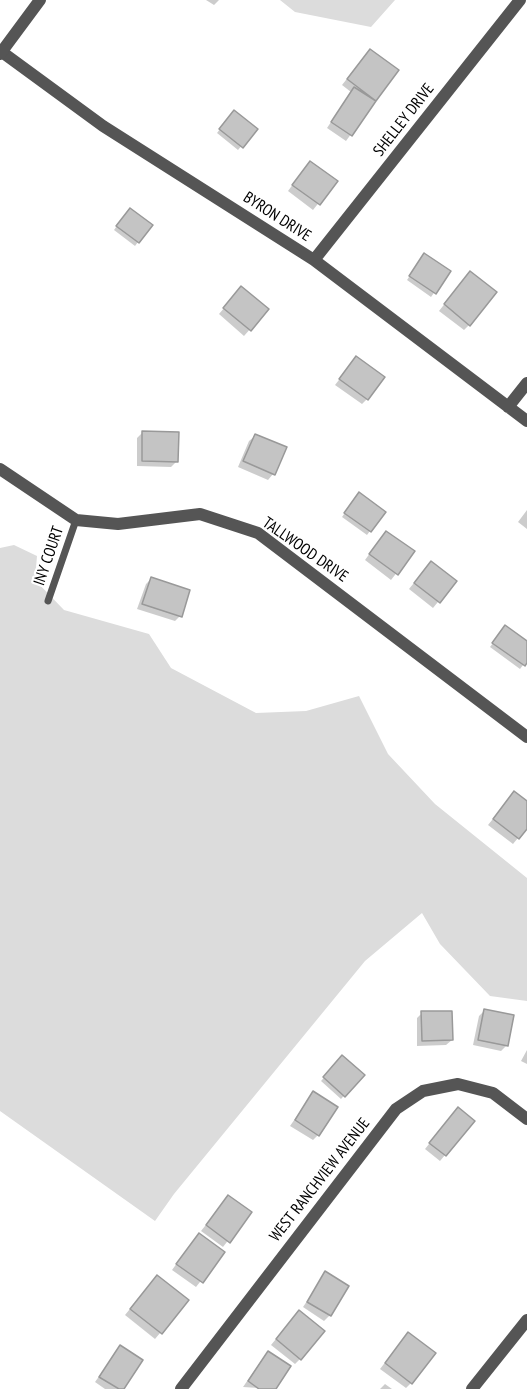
<!DOCTYPE html>
<html>
<head>
<meta charset="utf-8">
<style>
	body { margin:0 }
	canvas { display:block; background:#fff }
</style>
</head>
<body>
<canvas width="527" height="1389"></canvas>
<script>
const context = document.querySelector('canvas').getContext('2d');
context.lineJoin = 'round';
function fillPath(path, color) { context.fillStyle = color; context.fill(path, 'evenodd'); }
const toPath = rows => new Path2D(rows.map(r => 'M' + r).join(''));
function strokePath(path, color, width, dash) { context.strokeStyle = color; context.lineWidth = width; context.lineCap = dash ? 'butt' : 'round'; context.setLineDash(dash || []); context.stroke(path); }
function write(font, color, halo, rows, align = 'center') {
  context.font = font + ' "PT Sans Narrow",sans-serif'; context.lineWidth = 4.5; context.setLineDash([]); context.textBaseline = 'middle'; context.strokeStyle = halo; context.fillStyle = color; for (const [text, x, y, turn = 0] of rows) {
    context.save(); context.translate(x, y); context.rotate((+turn || 0) * Math.PI / 180); context.textAlign = isNaN(turn) ? turn : align; if (halo) context.strokeText(text, 0, 0); context.fillText(text, 0, 0); context.restore();
  }
}
const green = toPath([
	[280,0,395,0,371,27,295,12],
	[14,545,37,556,35,580,64,610,149,634,171,668,256,713,306,711,359,696,388,754,435,804,527,878,527,1001,490,996,440,944,422,913,365,961,174,1194,155,1221,0,1111,0,548]
]);
const shadow = toPath([
	[206,0,219,0,214,5],
	[365,56,397,71,346,141,327,128,351,92,342,85],
	[231,115,256,129,238,150,217,133],
	[305,168,336,181,313,210,288,191],
	[126,213,138,242,135,246,114,230],
	[421,259,449,272,431,297,407,280],
	[465,278,469,325,464,330,439,311],
	[236,294,267,310,244,336,219,314],
	[356,358,367,399,362,404,335,385],
	[143,432,177,461,171,467,137,466,137,438],
	[255,436,285,448,273,474,268,480,238,467,249,441],
	[356,497,384,512,367,535,342,517],
	[527,510,527,529,518,522],
	[381,538,413,552,391,580,365,560],
	[426,568,455,581,433,608,409,589],
	[151,579,180,616,175,621,137,609,146,584],
	[502,631,527,643,527,660,520,669,490,647],
	[509,799,527,803,527,827,513,844,488,825],
	[484,1011,507,1045,501,1051,473,1045,479,1016],
	[422,1013,452,1040,446,1045,417,1046,417,1018],
	[527,1050,527,1064,521,1061],
	[342,1057,363,1075,341,1099,321,1081],
	[313,1093,318,1135,313,1140,290,1126],
	[453,1114,445,1155,440,1161,425,1149],
	[228,1197,250,1212,223,1247,201,1231],
	[193,1241,223,1253,196,1287,172,1270],
	[326,1273,347,1286,330,1315,324,1321,303,1307],
	[152,1282,187,1301,155,1339,125,1315],
	[294,1317,300,1359,295,1364,271,1345],
	[403,1339,411,1383,406,1388,380,1369],
	[120,1347,122,1389,105,1389,95,1382],
	[268,1353,274,1389,243,1387,263,1358],
	[385,1384,392,1389,380,1389]
]);
const building = toPath([
	[370,49,399,70,376,101,347,79,370,49],
	[354,87,376,101,352,136,331,122,354,87],
	[234,110,258,129,243,148,219,129,234,110],
	[310,161,338,181,320,205,292,185,310,161],
	[130,208,153,225,139,243,116,226,130,208],
	[424,253,451,271,436,294,409,276,424,253],
	[470,271,497,292,470,326,444,304,470,271],
	[241,286,269,309,251,331,223,308,241,286],
	[356,356,385,377,368,400,339,379,356,356],
	[142,431,179,432,178,462,142,461,142,431],
	[255,434,287,447,275,475,243,461,255,434],
	[359,492,386,512,371,532,344,513,359,492],
	[386,531,415,551,398,575,369,554,386,531],
	[431,561,457,581,440,603,414,583,431,561],
	[151,577,190,590,182,617,142,604,151,577],
	[505,625,527,641,527,663,525,666,492,643,505,625],
	[514,791,527,801,527,829,519,839,493,819,514,791],
	[484,1009,514,1015,508,1046,478,1040,484,1009],
	[421,1011,452,1011,453,1040,422,1041,421,1011],
	[342,1055,365,1075,345,1097,323,1077,342,1055],
	[313,1091,338,1107,319,1136,295,1120,313,1091],
	[458,1107,475,1121,446,1156,429,1143,458,1107],
	[228,1195,252,1212,230,1243,206,1225,228,1195],
	[199,1233,225,1252,203,1283,176,1264,199,1233],
	[325,1271,349,1286,331,1316,307,1302,325,1271],
	[157,1275,189,1300,162,1334,130,1309,157,1275],
	[299,1310,325,1331,301,1360,276,1339,299,1310],
	[408,1332,436,1353,412,1384,385,1363,408,1332],
	[120,1345,143,1360,124,1389,119,1389,99,1377,120,1345],
	[268,1351,291,1366,276,1389,259,1389,248,1381,268,1351]
]);
const service = toPath([
	[48,601,76,520]
]);
const minor = toPath([
	[2,52,103,126,314,260,527,421],
	[314,260,520,0],
	[508,407,527,383],
	[0,469,76,520,118,524,200,514,258,533,527,737],
	[181,1389,396,1109,423,1091,458,1084,493,1093,527,1119],
	[472,1389,527,1320]
]);
const tertiary = toPath([
	[0,54,40,0]
]);
const streetNames = [
	["SHELLEY DRIVE",404,120,-52],
	["BYRON DRIVE",277,217,33],
	["TALLWOOD DRIVE",305,550,35],
	["INY COURT",49,556,-71],
	["WEST RANCHVIEW AVENUE",320,1180,-52]
];
fillPath(green, '#dcdcdc');
fillPath(shadow, '#0003');
fillPath(building, '#c4c4c4');
strokePath(building, '#999', 1.5);
strokePath(service, '#555', 7);
strokePath(minor, '#555', 12);
strokePath(tertiary, '#555', 12);
write('16px', '#000', '#fff', streetNames);
</script>
</body>
</html>
